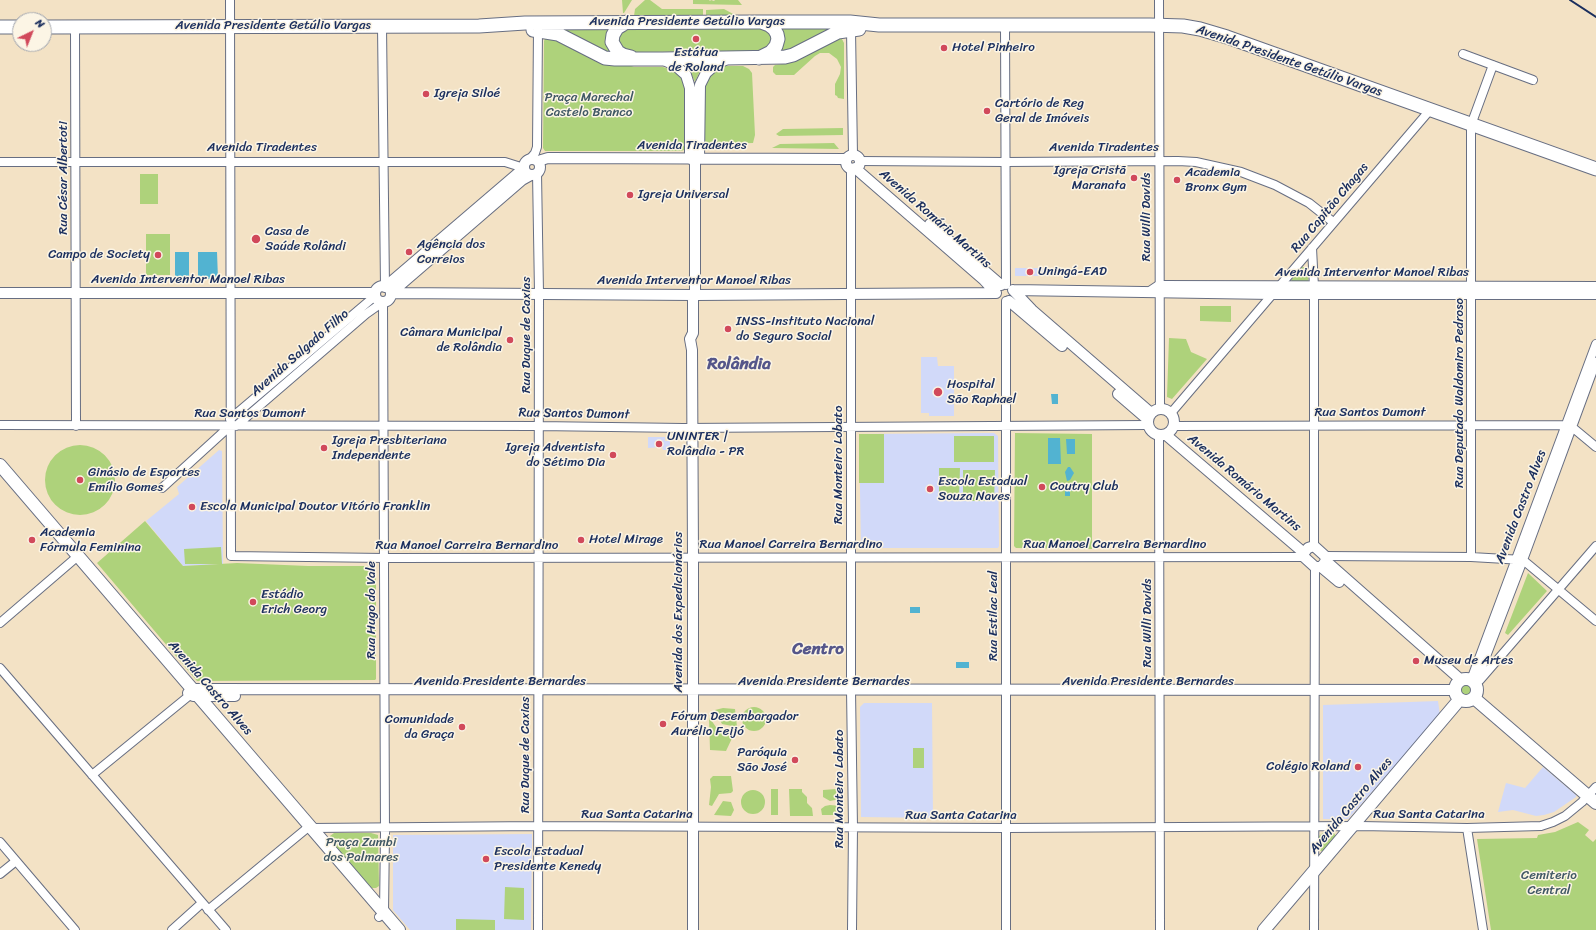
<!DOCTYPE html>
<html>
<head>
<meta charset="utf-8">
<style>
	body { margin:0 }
	#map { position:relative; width:1596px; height:930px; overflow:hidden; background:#f3e2c5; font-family:Sriracha,sans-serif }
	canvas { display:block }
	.north { position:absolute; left:12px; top:12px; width:40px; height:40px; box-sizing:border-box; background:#fcf5e5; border:1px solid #a2a6af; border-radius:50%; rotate:43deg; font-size:11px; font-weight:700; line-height:16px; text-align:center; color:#1b2f5e }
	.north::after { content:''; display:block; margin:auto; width:14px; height:18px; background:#d1495b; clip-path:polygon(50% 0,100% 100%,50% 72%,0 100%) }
</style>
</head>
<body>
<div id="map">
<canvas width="1596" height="930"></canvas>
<div class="north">N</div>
</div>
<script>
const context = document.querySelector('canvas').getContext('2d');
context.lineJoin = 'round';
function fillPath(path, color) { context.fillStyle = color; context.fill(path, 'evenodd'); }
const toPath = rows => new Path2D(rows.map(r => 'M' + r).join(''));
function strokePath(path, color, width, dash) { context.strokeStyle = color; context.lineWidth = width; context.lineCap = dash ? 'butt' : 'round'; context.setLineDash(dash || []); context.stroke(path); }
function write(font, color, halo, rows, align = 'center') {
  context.font = font + ' Sriracha,sans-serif'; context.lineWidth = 3; context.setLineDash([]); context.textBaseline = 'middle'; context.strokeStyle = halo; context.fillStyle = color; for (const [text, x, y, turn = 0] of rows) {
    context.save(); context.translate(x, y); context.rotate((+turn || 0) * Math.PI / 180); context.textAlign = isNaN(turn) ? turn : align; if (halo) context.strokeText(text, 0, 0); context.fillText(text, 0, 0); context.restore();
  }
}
const built = toPath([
	[1015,268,1046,268,1046,276,1015,276],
	[921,357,937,357,938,366,954,366,954,416,929,416,929,413,921,413],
	[994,433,998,436,999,546,998,548,861,548,859,434],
	[648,437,665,437,665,441,670,441,670,450,663,450,662,447,648,448],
	[219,450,222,451,223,564,183,566,146,521,179,494,177,487],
	[1438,701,1440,715,1348,819,1323,819,1323,705],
	[864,703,932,703,933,818,861,817,860,707],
	[1543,767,1576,795,1576,797,1554,812,1544,815,1536,816,1513,810,1498,812,1506,783,1525,788],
	[532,834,531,930,410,930,393,910,393,835]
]);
const green = toPath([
	[622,0,632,0,624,13,623,13],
	[645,0,650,0,662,9,703,9,703,15,634,16,635,9],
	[693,0,709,0,710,1,711,0,714,1,715,0,738,0,742,5,693,4],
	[724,9,735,15,706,15,706,10],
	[555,27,611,27,613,55],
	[778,27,835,27,780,54],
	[763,28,772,34,772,44,765,51,628,52,618,43,620,31,623,30],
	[546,36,634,67,663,67,675,71,682,78,686,88,686,146,684,150,681,151,545,151,543,148,544,41],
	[841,37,844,43,844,99,838,98,837,96,835,95,835,84,840,74,841,67,837,59,829,53,820,53,815,56,794,75,776,75,773,72,773,67,775,65,789,63],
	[684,65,705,65,699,73,695,82,690,71],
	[723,66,743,66,749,69,752,73,755,135,753,143,704,144,703,88,711,72],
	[843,128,843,135,779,136,776,134,783,129],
	[780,144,834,143,839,149,772,148],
	[140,174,158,174,158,204,140,204],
	[146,234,170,234,170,275,146,275],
	[1302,267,1307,267,1309,270,1308,282,1291,282,1292,279],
	[1200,306,1231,306,1231,322,1200,321],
	[1169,338,1186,339,1191,352,1207,359,1172,399,1167,397],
	[1015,433,1092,434,1092,549,1016,548,1014,546],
	[859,434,884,434,884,483,859,483],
	[954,436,994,436,994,462,954,462],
	'45 480a35 35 0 1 1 70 0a35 35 0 1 1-70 0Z',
	[939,468,960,468,959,499,939,498],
	[963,470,995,470,994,501,963,501],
	[145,521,183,566,237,563,308,566,368,566,376,573,376,679,375,680,197,681,97,563],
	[221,547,222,564,185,564,184,549],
	[1528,573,1547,591,1508,635,1505,633],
	'1459 690a7 7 0 1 1 14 0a7 7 0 1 1-14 0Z',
	'742 719a12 12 0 1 1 24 0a12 12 0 1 1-24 0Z',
	[723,708,735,709,737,727,722,724,715,710],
	[709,717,718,730,730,731,734,734,726,751,710,750],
	[913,748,924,748,924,768,913,768],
	[713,776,731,776,733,791,731,793,719,794,712,806,709,805,711,787,710,779],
	[841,785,840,799,830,801,823,797,823,790,836,789],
	[771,789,778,789,778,815,771,815],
	[789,789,802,789,802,792,807,797,807,803,812,808,813,816,790,816],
	'741 802a12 12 0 1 1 24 0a12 12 0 1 1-24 0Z',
	[723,801,731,802,734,810,731,816,714,815],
	[830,805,841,806,841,815,822,815,821,809,825,806],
	[1578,822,1589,830,1585,835,1593,842,1596,839,1596,930,1491,930,1477,839,1537,838,1538,835,1555,832],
	[1324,832,1333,832,1336,836,1324,851,1321,851,1319,850,1319,836],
	[334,833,371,833,378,835,379,886,376,888,372,888,356,872,330,840,330,836],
	[505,887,524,888,524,920,504,919],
	[456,919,495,920,495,930,456,930]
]);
const water = toPath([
	[175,252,189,252,189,279,175,279],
	[198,252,217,252,218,279,198,279],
	[1051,394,1058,394,1058,404,1052,404],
	[1048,438,1060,438,1061,464,1048,464],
	[1066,439,1075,439,1075,454,1067,454],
	[1068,467,1070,467,1074,473,1070,480,1067,481,1065,472],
	[1063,485,1076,485,1076,491,1070,491,1070,496,1065,496,1065,490,1063,490],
	[910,607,920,607,920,613,910,613],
	[956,662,969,662,969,668,956,668]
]);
const minor = toPath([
	[230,0,231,556,384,558,1304,557],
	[1159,0,1160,409],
	[382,26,385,287],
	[1005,26,1006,285],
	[75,27,76,426],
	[851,30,853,155],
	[1463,54,1533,80],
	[530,159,535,153,537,147,538,30],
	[859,161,1005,162,1178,161,1196,162,1241,172,1275,185,1309,203,1333,222],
	[0,162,505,162,524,168],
	[851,168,851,690,853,827,852,930],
	[537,173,539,293,538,930],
	[1312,248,1314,287],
	[1314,294,1314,546],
	[1006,301,1006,930],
	[1171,413,1430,110],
	[230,419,375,296],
	[0,425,538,426,683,428,1147,425],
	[236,426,366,314,383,302],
	[1174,426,1567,425,1572,427,1596,447],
	[1159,436,1160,930],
	[162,488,230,426],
	[1325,556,1471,557,1523,560,1596,621],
	[1471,557,1471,125,1493,65],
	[0,623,78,556],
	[0,668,226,930],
	[1471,680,1596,344],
	[1480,680,1596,546],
	[1475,685,1523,560,1596,362],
	[92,775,190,695],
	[1467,828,1483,930],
	[0,842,75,930],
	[0,874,16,861],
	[208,910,306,829,312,828,538,826,1007,828,1360,826,1467,828,1541,826,1553,822,1565,816,1582,802,1596,787],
	[379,917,384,913,385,833,383,302],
	[172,930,202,903],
	[1314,930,1315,567]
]);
const tertiary = toPath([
	[662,59,676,66,686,75,690,88,690,159],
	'846 162a7 7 0 1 1 14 0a7 7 0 1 1-14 0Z',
	[695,159,695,295],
	[699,159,700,85,706,73,715,65,727,59],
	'524 167a8 8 0 1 1 16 0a8 8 0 1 1-16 0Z',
	[538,161,548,158,846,159],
	[855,168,984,280,996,293],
	[930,224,1001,285],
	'375 294a8 8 0 1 1 16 0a8 8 0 1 1-16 0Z',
	[385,287,524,168],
	[1013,290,1272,294,1596,294],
	[1013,290,1032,310,1151,413],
	[1150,292,1159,286,1596,287],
	[0,293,375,293],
	[391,293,695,295,996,293],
	[391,293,522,180,531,175],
	[1009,301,1062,346],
	[1118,394,1147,419],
	'1148 422a13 13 0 1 1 26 0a13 13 0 1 1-26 0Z',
	[1166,435,1304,553],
	[1314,546,1325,556,1326,561,1321,567,1315,567,1304,557,1304,553,1308,548,1314,546],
	[1326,561,1461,680],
	[1321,567,1339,582],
	[188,693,192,689,1455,690],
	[193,696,235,696],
	[693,930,693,558,692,350,690,339,693,333,693,295]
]);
const secondary = toPath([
	[0,465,399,930],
	'1455 690a11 11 0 1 1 22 0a11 11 0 1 1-22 0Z',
	[1474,698,1596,803],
	[1264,930,1460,699]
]);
const primary = toPath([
	[627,22,617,28,613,35,612,42,618,52,623,55,631,57],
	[0,27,20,27],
	[44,27,479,26,525,23,759,22,850,22,879,25,1150,25,1183,26,1200,29,1227,37,1596,169],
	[533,30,558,34,605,58,615,59,662,59,785,57,793,55,838,32,859,29],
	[759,58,771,52,776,46,778,39,777,34,774,29,769,25,761,22]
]);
const rail = toPath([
	[1570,0,1596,17]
]);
const markers = [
	[696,39,4,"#d1495b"],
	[944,48,4,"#d1495b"],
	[426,94,4,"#d1495b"],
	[987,111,4,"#d1495b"],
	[1134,178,4,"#d1495b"],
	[1177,180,4,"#d1495b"],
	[630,195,4,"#d1495b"],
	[256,239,5,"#d1495b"],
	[409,252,4,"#d1495b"],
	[158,255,4,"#d1495b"],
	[1030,272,4,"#d1495b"],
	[728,329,4,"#d1495b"],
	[510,340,4,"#d1495b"],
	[938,392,5,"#d1495b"],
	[659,444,4,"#d1495b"],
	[324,448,4,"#d1495b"],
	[613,455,4,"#d1495b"],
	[80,480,4,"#d1495b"],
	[1042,487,4,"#d1495b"],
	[930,489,4,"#d1495b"],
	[192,507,4,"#d1495b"],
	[32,540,4,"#d1495b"],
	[581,540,4,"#d1495b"],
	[253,602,4,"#d1495b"],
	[1416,661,4,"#d1495b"],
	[663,724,4,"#d1495b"],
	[462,727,4,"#d1495b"],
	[795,760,4,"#d1495b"],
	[1358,767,4,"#d1495b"],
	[486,859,4,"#d1495b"]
];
const streetNames = [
	["Avenida Presidente Getúlio Vargas",687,22],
	["Avenida Presidente Getúlio Vargas",273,26],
	["Avenida Presidente Getúlio Vargas",1289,61,19],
	["Avenida Tiradentes",692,146],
	["Avenida Tiradentes",262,148],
	["Avenida Tiradentes",1104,148],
	["Rua César Albertoti",64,178,-90],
	["Rua Capitão Chagas",1330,208,-50],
	["Rua Willi Davids",1147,217,-90],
	["Avenida Romário Martins",935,219,41],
	["Avenida Interventor Manoel Ribas",1372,273],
	["Avenida Interventor Manoel Ribas",188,280],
	["Avenida Interventor Manoel Ribas",694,281],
	["Rua Duque de Caxias",527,335,-90],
	["Avenida Salgado Filho",300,353,-41],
	["Rua Deputado Waldomiro Pedroso",1460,393,-90],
	["Rua Santos Dumont",1370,413],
	["Rua Santos Dumont",250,414],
	["Rua Santos Dumont",574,414,1],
	["Rua Monteiro Lobato",839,465,-90],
	["Avenida Romário Martins",1244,483,40],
	["Avenida Castro Alves",1521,507,-69],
	["Rua Manoel Carreira Bernardino",791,545],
	["Rua Manoel Carreira Bernardino",1115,545],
	["Rua Manoel Carreira Bernardino",467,546],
	["Rua Hugo do Vale",372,610,-90],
	["Avenida dos Expedicionários",679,612,-90],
	["Rua Estilac Leal",994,616,-90],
	["Rua Willi Davids",1148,623,-90],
	["Avenida Presidente Bernardes",500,682],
	["Avenida Presidente Bernardes",824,682],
	["Avenida Presidente Bernardes",1148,682],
	["Avenida Castro Alves",210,688,49],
	["Rua Duque de Caxias",526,755,-90],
	["Rua Monteiro Lobato",840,789,-90],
	["Avenida Castro Alves",1351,806,-50],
	["Rua Santa Catarina",637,815],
	["Rua Santa Catarina",1429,815],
	["Rua Santa Catarina",961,816]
];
const poiNames = [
	["Hotel Pinheiro",952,48],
	["Estátua",696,53,"center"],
	["de Roland",696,68,"center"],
	["Igreja Siloé",434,94],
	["Cartório de Reg",995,104],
	["Geral de Imóveis",995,119],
	["Igreja Cristã",1126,171,"right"],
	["Maranata",1126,186,"right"],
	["Academia",1185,173],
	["Bronx Gym",1185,188],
	["Igreja Universal",638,195],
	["Casa de",265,232],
	["Saúde Rolândi",265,247],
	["Agência dos",417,245],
	["Correios",417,260],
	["Campo de Society",150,255,"right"],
	["Uningá-EAD",1038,272],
	["INSS-Instituto Nacional",736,322],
	["do Seguro Social",736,337],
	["Câmara Municipal",502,333,"right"],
	["de Rolândia",502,348,"right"],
	["Hospital",947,385],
	["São Raphael",947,400],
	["UNINTER |",667,437],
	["Rolândia - PR",667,452],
	["Igreja Presbiteriana",332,441],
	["Independente",332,456],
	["Igreja Adventista",605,448,"right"],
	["do Sétimo Dia",605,463,"right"],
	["Ginásio de Esportes",88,473],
	["Emílio Gomes",88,488],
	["Escola Estadual",938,482],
	["Souza Naves",938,497],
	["Coutry Club",1050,487],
	["Escola Municipal Doutor Vitório Franklin",200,507],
	["Academia",40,533],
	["Fórmula Feminina",40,548],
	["Hotel Mirage",589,540],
	["Estádio",261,595],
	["Erich Georg",261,610],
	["Museu de Artes",1424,661],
	["Fórum Desembargador",671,717],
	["Aurélio Feijó",671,732],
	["Comunidade",454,720,"right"],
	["da Graça",454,735,"right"],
	["Paróquia",787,753,"right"],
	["São José",787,768,"right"],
	["Colégio Roland",1350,767,"right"],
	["Escola Estadual",494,852],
	["Presidente Kenedy",494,867]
];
const parkNames = [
	["Praça Marechal",589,98],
	["Castelo Branco",589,113],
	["Praça Zumbi",361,843],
	["dos Palmares",361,858],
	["Cemiterio",1549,876],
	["Central",1549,891]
];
const districtNames = [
	["Rolândia",739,365],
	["Centro",818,650]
];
fillPath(built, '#d1d9f9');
fillPath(green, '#aed27b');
fillPath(water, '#52b3d1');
strokePath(minor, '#676e82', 10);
strokePath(tertiary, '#676e82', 12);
strokePath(secondary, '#676e82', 14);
strokePath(primary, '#676e82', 15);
strokePath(minor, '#fff', 8);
strokePath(tertiary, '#fff', 10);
strokePath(secondary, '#fff', 12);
strokePath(primary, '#fff', 13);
strokePath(rail, '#1b2f5e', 2);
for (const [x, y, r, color] of markers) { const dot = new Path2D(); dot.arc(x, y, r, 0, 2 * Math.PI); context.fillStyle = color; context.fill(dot); strokePath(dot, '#fcf5e5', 1.5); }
write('13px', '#1b2f5e', '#fcf5e5', streetNames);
write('13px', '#1b2f5e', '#fcf5e5', poiNames, 'left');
write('13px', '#405865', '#fcf5e5', parkNames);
write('bold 17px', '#55568a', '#fcf5e5', districtNames);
</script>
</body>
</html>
